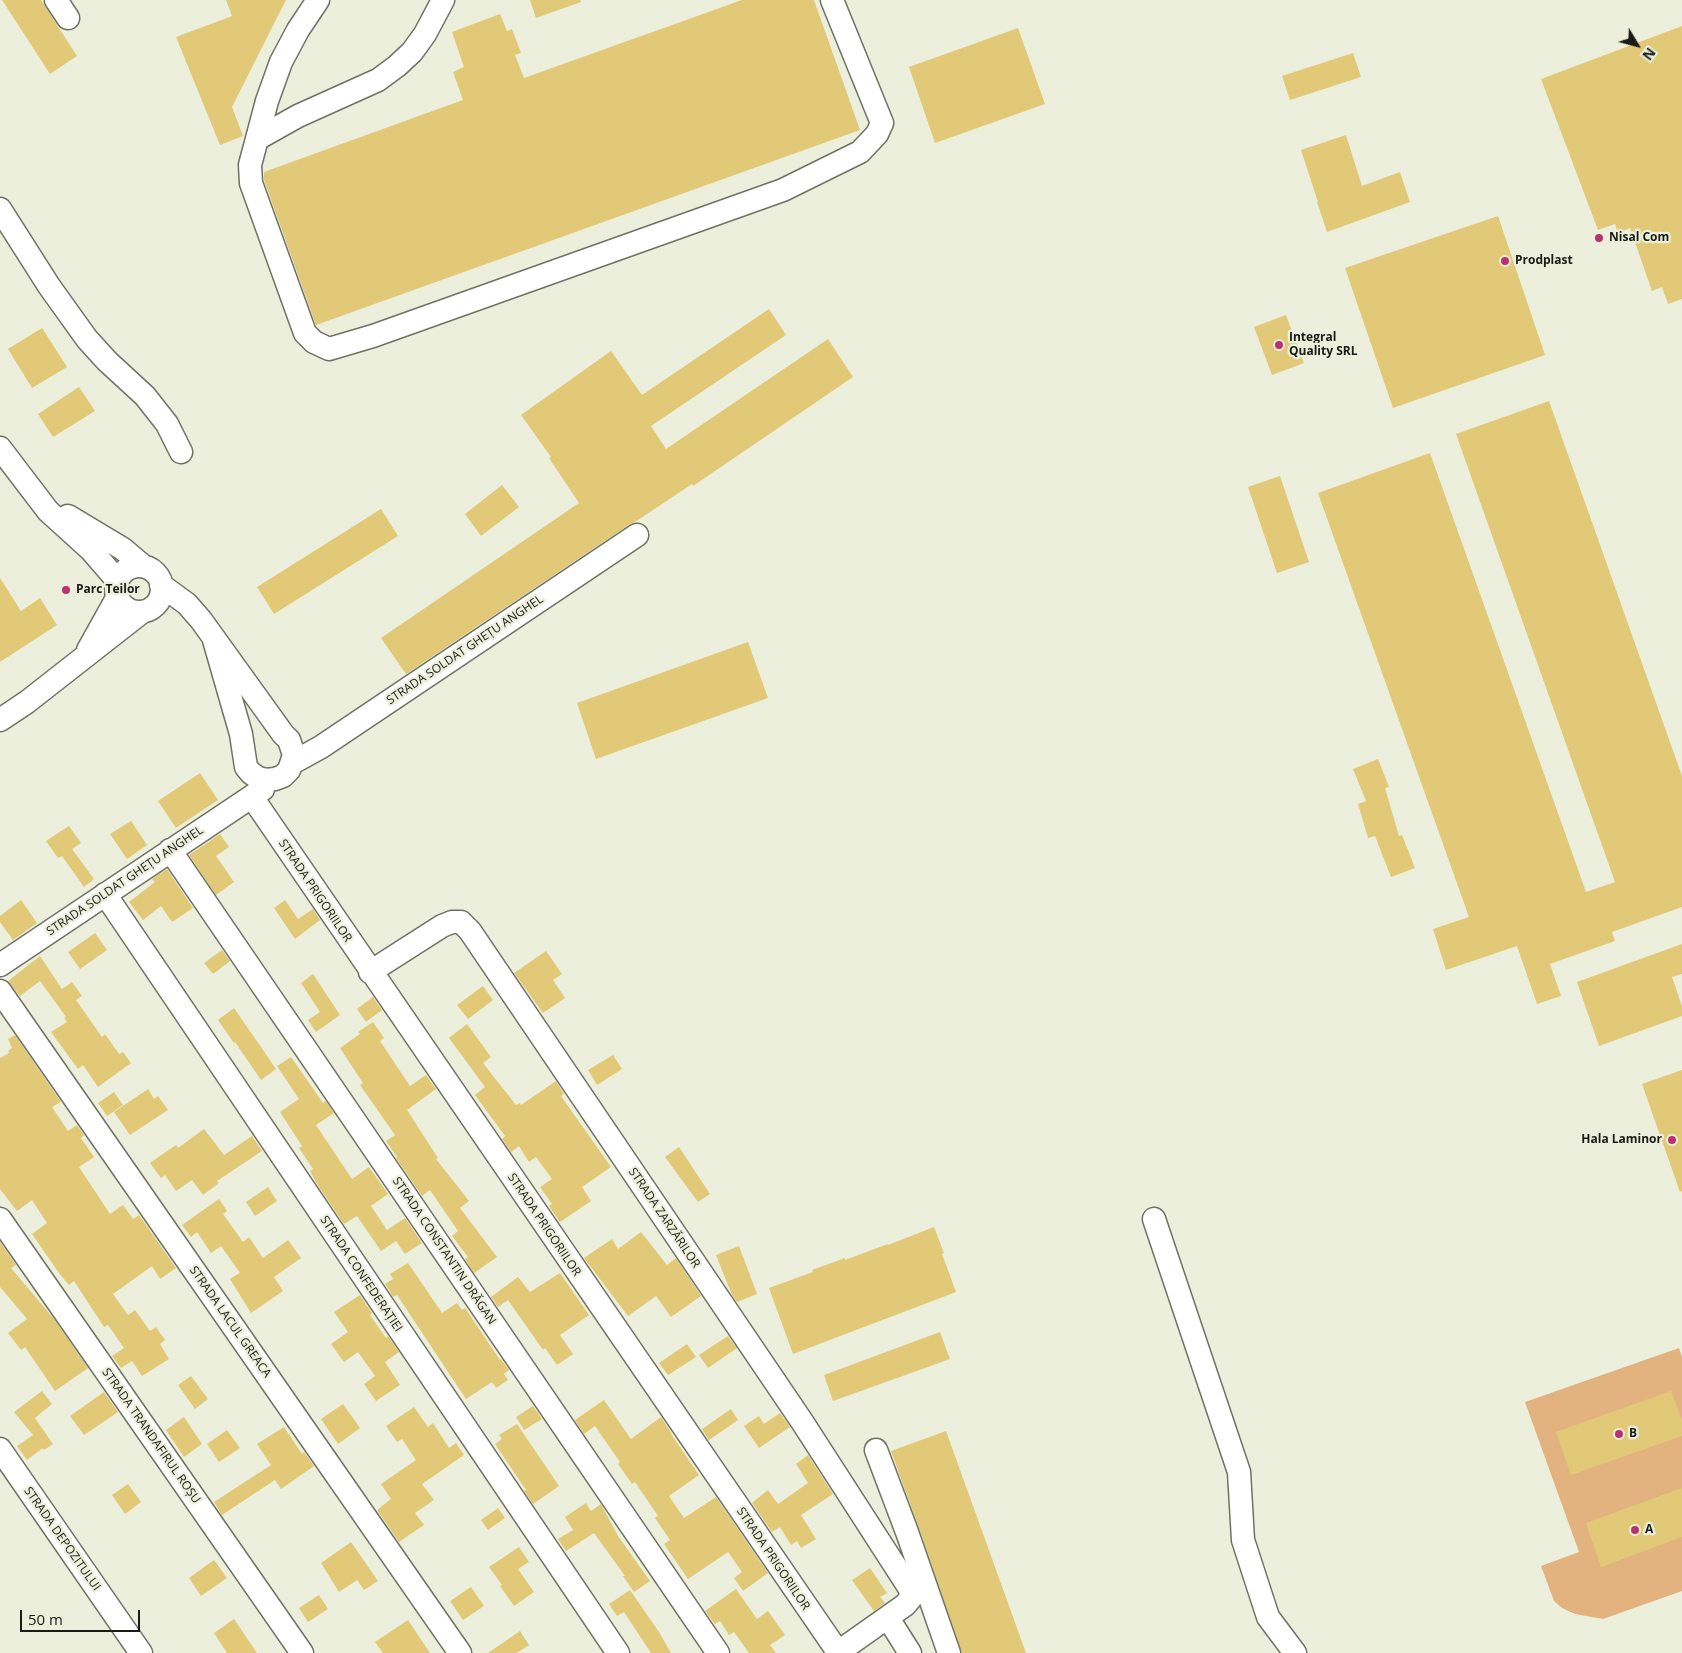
<!DOCTYPE html>
<html>
<head>
<meta charset="utf-8">
<style>
	body { margin:0 }
	#map { position:relative; width:1682px; height:1653px; overflow:hidden; background:#ebefdc; font-family:"Open Sans",sans-serif }
	canvas { display:block }
	.north { position:absolute; left:1612px; top:20px; width:50px; height:50px; -webkit-text-stroke:4px #ebefdc; paint-order:stroke; rotate:127deg; font-size:14px; font-weight:700; line-height:20px; text-align:center; color:#1a1b15 }
	.north::after { content:''; display:block; margin:auto; width:18px; height:22px; background:#1a1b15; clip-path:polygon(50% 0,100% 100%,50% 72%,0 100%) }
	.scale { position:absolute; left:20px; top:1610px; width:120px; height:22px; box-sizing:border-box; border:2px solid #1a1b15; border-top:0; padding-left:6px; font-size:15px; line-height:18px; white-space:nowrap; color:#1a1b15; -webkit-text-stroke:4px #ebefdc; paint-order:stroke }
</style>
</head>
<body>
<div id="map">
<canvas width="1682" height="1653"></canvas>
<div class="north">N</div>
<div class="scale">50 m</div>
</div>
<script>
const context = document.querySelector('canvas').getContext('2d');
context.lineJoin = 'round';
function fillPath(path, color) { context.fillStyle = color; context.fill(path, 'evenodd'); }
const toPath = rows => new Path2D(rows.map(r => 'M' + r).join(''));
function strokePath(path, color, width, dash) { context.strokeStyle = color; context.lineWidth = width; context.lineCap = dash ? 'butt' : 'round'; context.setLineDash(dash || []); context.stroke(path); }
function write(font, color, halo, rows, align = 'center') {
  context.font = font + ' "Open Sans",sans-serif'; context.lineWidth = 4.5; context.setLineDash([]); context.textBaseline = 'middle'; context.strokeStyle = halo; context.fillStyle = color; for (const [text, x, y, turn = 0] of rows) {
    context.save(); context.translate(x, y); context.rotate((+turn || 0) * Math.PI / 180); context.textAlign = isNaN(turn) ? turn : align; if (halo) context.strokeText(text, 0, 0); context.fillText(text, 0, 0); context.restore();
  }
}
const green = toPath([
	[1679,1348,1682,1357,1682,1591,1603,1619,1575,1614,1562,1608,1554,1601,1541,1566,1579,1552,1525,1402]
]);
const building = toPath([
	[2,0,41,0,77,56,50,74],
	[226,0,286,0,232,107,243,136,220,145,176,37,232,16],
	[530,0,580,0,581,2,536,18],
	[742,0,814,0,860,130,316,325,264,180,264,172,463,100,453,72,464,67,452,32,500,14,507,31,512,29,521,53,515,55,524,78],
	[1682,26,1682,299,1668,304,1662,287,1652,291,1630,228,1618,233,1615,224,1598,230,1541,79],
	[1018,28,1045,104,935,143,909,67],
	[1353,53,1361,77,1290,100,1282,76],
	[1346,135,1362,186,1400,172,1410,202,1327,232,1317,202,1318,202,1301,150],
	[1498,216,1545,355,1393,408,1345,268],
	[769,309,786,335,651,426,666,449,828,339,853,377,693,486,692,484,635,522,630,524,406,674,381,638,579,503,549,458,551,457,521,415,611,351,642,395],
	[1286,315,1304,363,1272,375,1254,327],
	[42,328,67,367,32,388,8,349],
	[79,387,95,411,53,437,38,414],
	[1549,401,1682,776,1682,907,1612,932,1615,941,1550,964,1561,996,1537,1004,1517,946,1446,970,1433,929,1469,917,1318,493,1430,453,1586,892,1615,882,1456,434],
	[1280,476,1309,562,1277,573,1248,487],
	[502,485,519,507,481,536,465,514],
	[381,509,398,536,274,614,257,587],
	[0,578,21,611,40,598,57,625,0,662],
	[748,642,768,698,596,759,577,703],
	[1378,759,1389,787,1385,788,1399,836,1402,835,1415,868,1391,877,1375,836,1368,838,1358,804,1366,801,1353,769],
	[200,773,218,800,176,828,158,801],
	[131,821,147,845,127,859,110,834],
	[69,826,81,843,72,849,94,879,84,887,62,856,58,858,46,841],
	[220,834,229,847,216,856,234,882,216,895,189,855],
	[167,869,193,908,172,922,161,906,143,920,129,902,155,882,152,879],
	[21,900,37,923,13,940,0,922,0,916],
	[285,900,298,919,313,909,320,920,295,939,274,908],
	[95,933,107,950,80,969,68,952],
	[1682,944,1682,974,1672,977,1682,1006,1682,1016,1599,1046,1577,982],
	[222,950,230,961,213,974,204,963],
	[546,951,562,974,553,980,565,998,543,1013,514,973],
	[40,956,62,989,72,982,82,996,76,1000,102,1037,105,1034,119,1054,123,1052,131,1063,98,1087,83,1065,78,1069,51,1032,67,1022,64,1018,66,1017,40,981,20,996,8,981],
	[313,974,340,1015,316,1032,308,1020,320,1012,301,983],
	[483,986,493,1000,468,1019,457,1005],
	[373,997,382,1010,366,1022,357,1009],
	[234,1008,276,1069,261,1080,235,1042,234,1043,218,1020],
	[373,1022,384,1038,380,1041,410,1086,426,1075,436,1089,407,1110,438,1158,436,1159,469,1201,460,1208,497,1257,474,1273,465,1259,468,1257,452,1236,458,1231,430,1190,422,1196,396,1158,397,1157,386,1141,395,1135,360,1085,363,1083,340,1048,360,1034,358,1032],
	[467,1024,491,1057,483,1063,516,1105,520,1103,521,1105,556,1081,564,1094,561,1096,611,1167,582,1187,591,1201,560,1222,549,1206,552,1204,540,1187,552,1179,536,1157,529,1162,519,1146,511,1152,502,1139,505,1136,475,1095,485,1087,449,1038],
	[15,1035,61,1102,52,1107,68,1131,77,1125,84,1135,81,1138,94,1157,79,1167,110,1214,123,1205,133,1219,139,1215,176,1268,160,1279,152,1266,113,1294,128,1315,135,1310,150,1331,156,1327,165,1340,160,1344,169,1359,142,1376,132,1361,121,1368,112,1356,124,1348,108,1325,104,1327,74,1281,69,1285,59,1273,32,1234,47,1223,32,1200,17,1211,0,1189,0,1058,9,1053,8,1051,12,1048,8,1039],
	[613,1055,622,1069,597,1085,588,1070],
	[291,1057,323,1103,326,1101,334,1113,316,1125,352,1179,369,1167,388,1194,371,1206,387,1230,405,1218,422,1243,405,1254,396,1241,381,1251,357,1216,344,1224,317,1184,310,1171,313,1169,299,1148,302,1146,280,1112,299,1099,277,1066],
	[1682,1070,1682,1191,1680,1192,1642,1084],
	[148,1089,154,1099,158,1096,168,1110,130,1135,114,1112],
	[114,1092,123,1105,107,1116,98,1103],
	[204,1129,224,1155,252,1136,262,1151,217,1181,219,1183,203,1195,192,1180,176,1191,165,1175,161,1178,150,1163,176,1145,178,1148],
	[679,1147,710,1194,698,1202,665,1157],
	[268,1187,277,1201,255,1216,246,1202],
	[219,1199,227,1211,223,1214,243,1242,249,1237,263,1258,288,1240,301,1258,274,1277,283,1291,251,1313,230,1279,240,1273,221,1246,211,1253,197,1232,191,1237,182,1225],
	[934,1227,944,1253,942,1254,956,1292,793,1354,769,1288,813,1272,812,1270,845,1258,845,1260,888,1244,888,1245],
	[641,1232,667,1265,676,1258,701,1296,671,1317,656,1296,628,1316,584,1258,612,1239,618,1249],
	[0,1242,16,1265,11,1268,54,1319,88,1368,55,1391,25,1347,21,1350,8,1333,27,1319,0,1287],
	[739,1246,757,1294,737,1302,732,1295,716,1255],
	[408,1263,442,1313,457,1303,462,1310,465,1308,500,1360,501,1359,509,1370,504,1374,508,1380,496,1388,492,1382,466,1399,397,1295,393,1297,385,1284,393,1279,390,1274],
	[560,1273,589,1315,560,1335,573,1354,557,1365,545,1348,543,1350,508,1300,498,1307,491,1297,518,1277,530,1292],
	[360,1295,372,1313,370,1315,386,1338,388,1336,399,1352,385,1362,400,1385,376,1401,364,1384,375,1376,358,1352,344,1362,331,1344,348,1332,334,1312],
	[940,1332,950,1359,833,1401,824,1375],
	[728,1336,737,1348,708,1368,699,1355],
	[687,1344,696,1357,668,1375,659,1363],
	[191,1376,208,1399,195,1409,178,1385],
	[42,1391,52,1404,35,1418,53,1444,44,1450,43,1448,27,1460,17,1446,33,1435,14,1412],
	[1671,1391,1682,1420,1682,1436,1571,1475,1556,1432],
	[104,1392,118,1412,84,1435,70,1416],
	[604,1400,631,1439,661,1417,672,1434,671,1434,699,1475,669,1496,684,1518,716,1497,768,1573,743,1591,734,1578,742,1572,728,1552,688,1579,664,1544,670,1540,655,1518,658,1516,635,1482,632,1484,618,1464,620,1462,595,1426,584,1434,575,1420],
	[343,1404,360,1428,338,1444,321,1419],
	[533,1406,542,1419,524,1430,516,1417],
	[414,1407,428,1427,433,1423,449,1448,456,1443,464,1455,422,1484,434,1500,415,1513,424,1525,399,1542,377,1510,391,1499,381,1484,416,1460,402,1439,397,1442,386,1426],
	[731,1409,738,1420,709,1440,702,1429],
	[780,1413,790,1427,759,1448,744,1426,759,1416,764,1424],
	[184,1417,202,1444,184,1457,166,1430],
	[517,1424,559,1486,533,1504,524,1491,526,1490,495,1444,502,1439,499,1435],
	[284,1427,302,1454,304,1452,314,1466,281,1489,275,1480,222,1515,214,1502,271,1465,257,1444],
	[227,1430,240,1448,219,1462,207,1444],
	[946,1431,1026,1653,962,1653,919,1528,891,1451],
	[808,1455,833,1494,801,1515,816,1539,801,1548,797,1541,791,1545,780,1527,772,1532,752,1503,768,1490,778,1504,808,1483,796,1464],
	[128,1484,141,1502,125,1514,112,1495],
	[1682,1488,1682,1537,1601,1567,1586,1523],
	[586,1503,591,1511,601,1504,618,1536,650,1581,634,1592,623,1576,625,1576,594,1533,566,1551,558,1539,573,1530,565,1517],
	[498,1508,505,1518,488,1530,481,1520],
	[351,1542,378,1581,364,1590,357,1580,339,1592,321,1563],
	[519,1547,529,1562,518,1569,534,1592,514,1606,500,1586,502,1585,489,1567],
	[214,1560,227,1578,201,1596,189,1578],
	[870,1568,887,1593,880,1597,885,1603,874,1611,852,1580],
	[471,1587,484,1606,463,1620,450,1601],
	[736,1589,757,1619,768,1611,785,1635,770,1645,776,1653,749,1653,734,1632,729,1635,720,1621,715,1624,705,1611],
	[630,1590,659,1632,671,1653,651,1653,624,1612,617,1616,609,1604],
	[319,1595,328,1609,308,1622,299,1608],
	[234,1619,257,1653,227,1653,214,1633],
	[408,1620,430,1653,383,1653,375,1642],
	[520,1631,529,1645,517,1653,488,1653]
]);
const minor = toPath([
	[56,0,68,18],
	[318,0,298,30,281,62,267,101,250,165,251,183,305,333,314,342,329,349,373,336,783,190,860,152,877,134,882,123,832,0],
	[257,139,298,116,378,80,397,66,412,52,425,34,443,0],
	[0,209,49,286,87,339,107,361,145,396,167,424,181,452],
	[0,448,48,511,91,550,117,580],
	[68,516,123,549,143,566],
	'116 589a23 23 0 1 1 46 0a23 23 0 1 1-46 0Z',
	[161,585,187,604,201,620,283,734,289,740,294,755,289,770,283,776,275,779,266,780,258,778,251,773,246,767,241,734,214,640],
	[88,650,117,598],
	[0,720,27,702,142,612],
	[292,763,321,747,637,535],
	[252,797,838,1652],
	[170,850,718,1653],
	[105,894,618,1653],
	[0,965,263,789],
	[370,972,442,926,452,922,461,922,470,931,803,1423,910,1589,911,1598,905,1605,837,1653],
	[0,991,460,1653],
	[0,1219,302,1653],
	[1154,1219,1239,1472,1243,1540,1268,1617,1295,1653],
	[0,1449,141,1653],
	[876,1450,907,1532,949,1653],
	[888,1618,910,1653]
]);
const markers = [
	[1599,238,5,"#b93170"],
	[1505,261,5,"#b93170"],
	[1279,345,5,"#b93170"],
	[66,590,5,"#b93170"],
	[1672,1140,5,"#b93170"],
	[1619,1434,5,"#b93170"],
	[1635,1530,5,"#b93170"]
];
const poiNames = [
	["Nisal Com",1609,238],
	["Prodplast",1515,261],
	["Integral",1289,338],
	["Quality SRL",1289,352],
	["Parc Teilor",76,590],
	["Hala Laminor",1662,1140,"right"],
	["B",1629,1434],
	["A",1645,1530]
];
const streetNames = [
	["STRADA SOLDAT GHEȚU ANGHEL",465,650,-34],
	["STRADA SOLDAT GHEȚU ANGHEL",125,881,-34],
	["STRADA PRIGORIILOR",315,891,56],
	["STRADA ZARZĂRILOR",664,1218,56],
	["STRADA PRIGORIILOR",544,1225,56],
	["STRADA CONSTANTIN DRĂGAN",444,1251,56],
	["STRADA CONFEDERAȚIEI",361,1274,56],
	["STRADA LACUL GREACA",230,1322,55],
	["STRADA TRANDAFIRUL ROȘU",151,1436,55],
	["STRADA DEPOZITULUI",62,1539,55],
	["STRADA PRIGORIILOR",773,1559,56]
];
fillPath(green, '#e3b37f');
fillPath(building, '#e2c978');
strokePath(minor, '#6f7262', 25);
strokePath(minor, '#fff', 22);
for (const [x, y, r, color] of markers) { const dot = new Path2D(); dot.arc(x, y, r, 0, 2 * Math.PI); context.fillStyle = color; context.fill(dot); strokePath(dot, '#ebefdc', 2); }
write('bold 12px', '#1a1b15', '#ebefdc', poiNames, 'left');
write('12px', '#1a1b15', '#ebefdc', streetNames);
</script>
</body>
</html>
